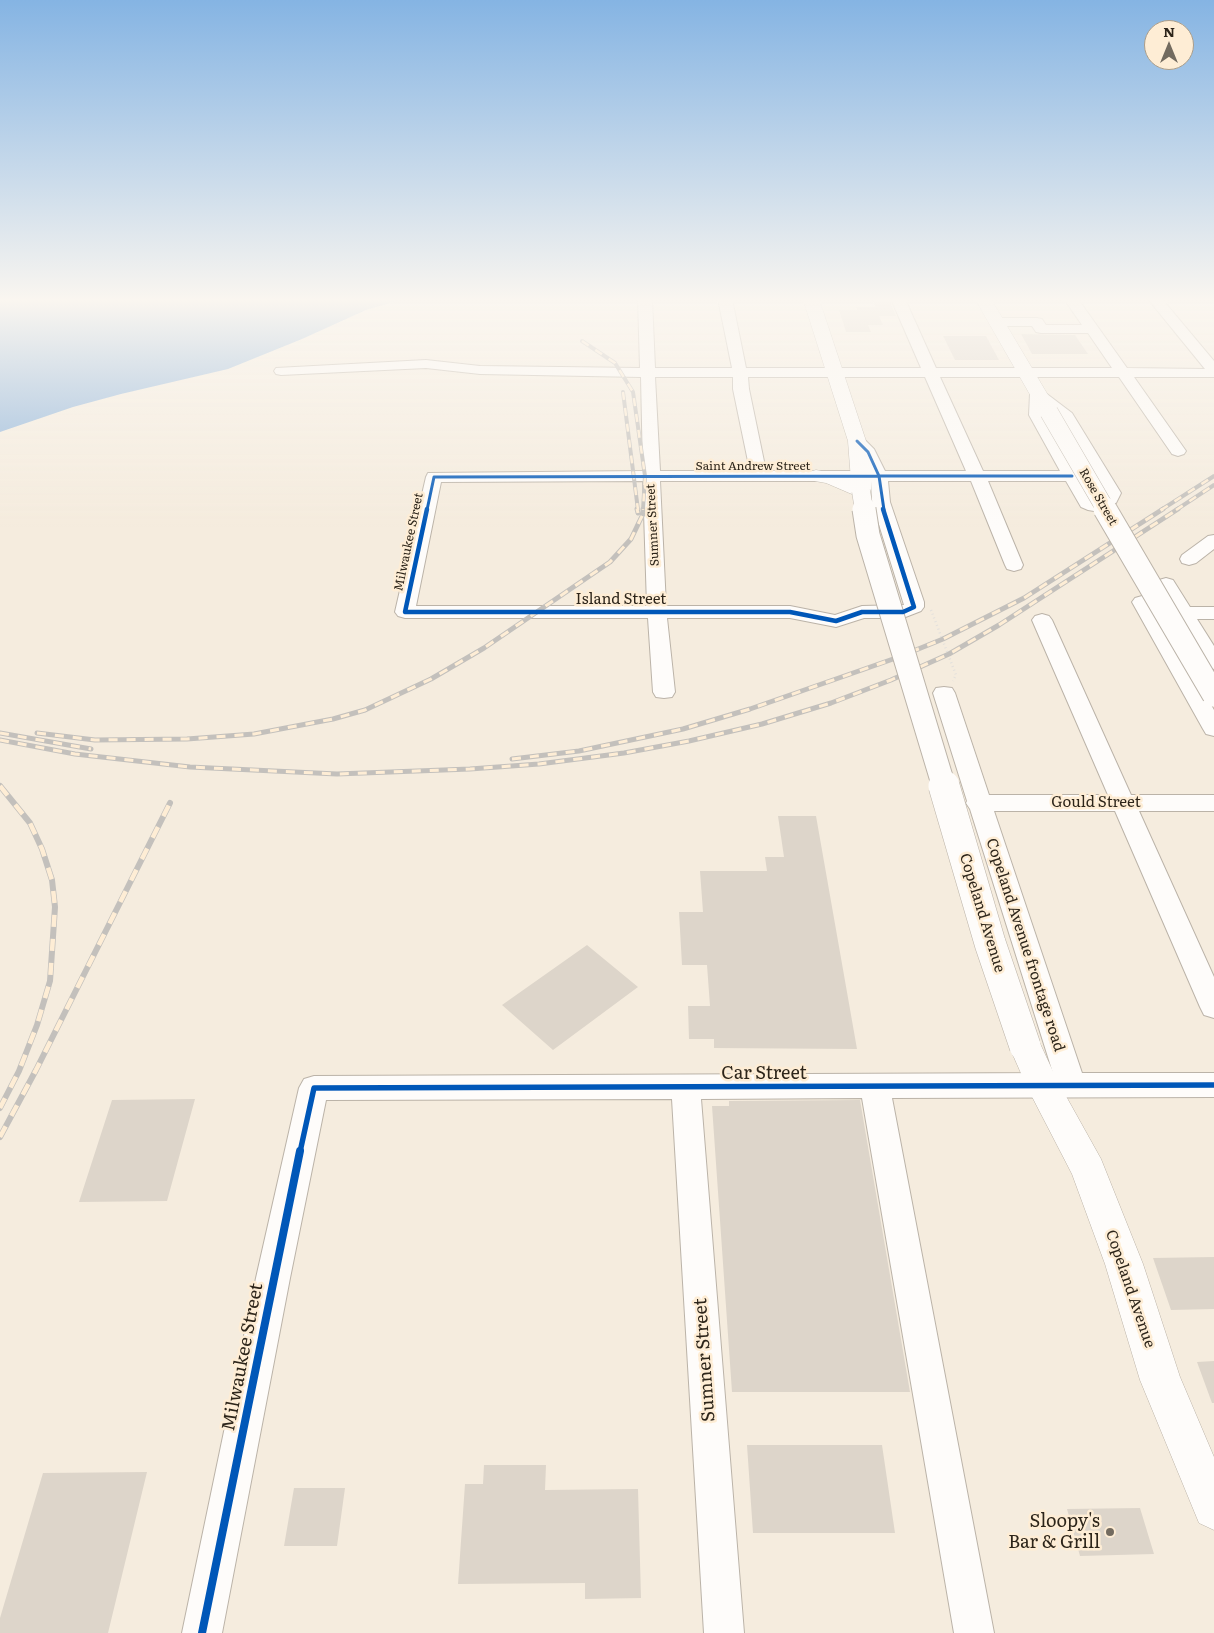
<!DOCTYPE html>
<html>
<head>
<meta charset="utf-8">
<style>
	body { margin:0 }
	#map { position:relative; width:1214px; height:1633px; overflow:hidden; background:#f5ecde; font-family:Literata,serif }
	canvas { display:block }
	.north { position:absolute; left:1144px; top:20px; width:50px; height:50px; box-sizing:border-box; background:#feedd5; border:1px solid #aa9d8a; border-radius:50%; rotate:0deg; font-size:14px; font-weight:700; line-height:20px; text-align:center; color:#2d251a }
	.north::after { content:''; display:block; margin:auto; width:18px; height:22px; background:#736b5f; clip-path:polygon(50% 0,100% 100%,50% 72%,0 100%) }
</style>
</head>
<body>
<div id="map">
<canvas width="1214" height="1633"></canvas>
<div class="north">N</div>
</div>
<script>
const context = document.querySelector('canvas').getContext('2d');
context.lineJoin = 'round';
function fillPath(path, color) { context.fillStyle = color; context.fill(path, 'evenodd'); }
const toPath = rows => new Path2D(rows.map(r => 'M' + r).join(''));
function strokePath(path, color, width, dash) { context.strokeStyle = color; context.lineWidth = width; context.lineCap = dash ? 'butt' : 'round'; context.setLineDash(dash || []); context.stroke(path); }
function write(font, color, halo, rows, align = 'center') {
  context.font = font + ' Literata,serif'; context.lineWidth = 5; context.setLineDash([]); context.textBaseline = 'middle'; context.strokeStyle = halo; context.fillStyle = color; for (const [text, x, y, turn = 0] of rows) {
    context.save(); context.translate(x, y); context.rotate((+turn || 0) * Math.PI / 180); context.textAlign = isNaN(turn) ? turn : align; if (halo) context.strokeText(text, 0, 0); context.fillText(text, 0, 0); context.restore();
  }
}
const water = toPath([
	[0,299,403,299,366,310,302,339,228,369,121,394,73,407,0,432]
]);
const building = toPath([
	[872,299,889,299,896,316,879,316,883,325,868,325,871,332,846,332,839,310,857,310,856,307,876,307],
	[1021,334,1075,335,1088,354,1032,354],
	[943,336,986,336,999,360,955,360],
	[778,816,816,816,857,1049,714,1048,714,1039,689,1039,688,1006,710,1006,707,965,682,965,679,912,703,912,700,871,767,871,765,857,784,857],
	[587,945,638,987,553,1050,502,1005],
	[195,1099,167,1201,79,1202,112,1100],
	[860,1100,910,1392,732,1392,712,1106,729,1106,729,1101],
	[1214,1257,1214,1309,1171,1310,1153,1258],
	[1214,1361,1214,1403,1212,1403,1197,1362],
	[747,1445,882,1445,895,1533,753,1533],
	[484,1465,546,1465,545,1490,638,1489,641,1598,585,1599,585,1583,458,1584,465,1484,483,1484],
	[147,1472,108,1633,0,1633,0,1618,43,1473],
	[294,1488,345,1488,337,1546,284,1546],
	[1140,1508,1154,1554,1080,1556,1067,1509]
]);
const path = toPath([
	[931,610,956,675,953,681]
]);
const minor = toPath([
	[638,299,652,299,655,368,732,368,718,299,732,299,746,368,921,368,891,299,905,299,936,368,1112,368,1088,333,1041,333,1036,332,1032,326,996,326,989,322,996,318,1037,318,1042,319,1046,325,1082,325,1064,299,1078,299,1127,368,1205,369,1148,299,1162,299,1214,361,1214,377,1134,377,1186,451,1184,454,1178,456,1172,454,1119,377,940,377,983,471,1060,471,1029,415,1030,394,1033,391,1038,389,1043,391,1072,413,1121,493,1116,503,1094,511,1088,510,1081,507,1066,481,988,481,1023,565,1021,569,1014,571,1007,569,1005,565,971,481,888,481,890,502,924,602,924,607,921,611,903,618,864,618,836,627,790,618,667,618,675,692,672,697,664,698,656,697,653,692,648,618,405,618,398,616,395,612,426,477,428,473,643,471,641,377,480,374,426,368,281,375,276,374,274,371,276,368,426,360,480,366,640,368,638,299],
	[655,377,733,377,733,389,750,471,660,471,655,377],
	[748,377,925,377,966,471,885,471,874,449,863,438,857,436,851,438,849,441,861,454,868,471,766,471,749,389,748,377],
	[1045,406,1058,416,1103,493,1102,496,1094,500,1045,415,1045,406],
	[643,481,647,606,416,606,441,482,643,481],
	[660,481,871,481,872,502,904,605,862,606,835,615,790,606,666,606,660,481],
	[1214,535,1214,549,1196,563,1189,565,1182,563,1180,559,1182,555,1208,536,1214,535],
	[1166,578,1173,580,1190,607,1214,607,1214,619,1197,619,1214,646,1214,669,1207,667,1204,663,1156,584,1159,580,1166,578],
	[1142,596,1149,598,1152,602,1214,710,1214,736,1206,734,1203,729,1132,602,1135,598,1142,596],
	[1042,614,1049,616,1052,620,1131,795,1214,795,1214,811,1139,811,1214,977,1214,1018,1204,1015,1200,1007,1115,811,994,811,1082,1073,1214,1073,1214,1097,892,1098,994,1633,954,1633,862,1098,701,1099,744,1633,704,1633,672,1099,326,1100,290,1278,222,1633,182,1633,256,1278,299,1088,304,1079,314,1076,1053,1073,970,809,966,803,967,801,933,693,936,688,944,687,952,688,955,693,989,795,1108,795,1032,620,1035,616,1042,614]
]);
const highway = toPath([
	[803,299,819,299,866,441,871,476,871,491,868,495,861,497,854,495,826,483,809,480,806,476,809,472,816,470,837,474,851,480,848,441,803,299],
	[975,299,991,299,1058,412,1055,416,1049,417,1043,416,1040,412,975,299],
	[1025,1033,1037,1037,1057,1080,1101,1159,1143,1264,1180,1377,1214,1457,1214,1530,1199,1523,1140,1380,1105,1264,1072,1174,1027,1087,1009,1046,1013,1037,1025,1033]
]);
const railFar2 = toPath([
	[582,341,615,363,633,392,645,476,643,510],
	[623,392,638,510],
	[1161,510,1214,476],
	[1176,510,1214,485]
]);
const railFar1 = toPath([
	[637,509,638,513],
	[0,733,91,749],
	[37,733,95,740,187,739,254,734,333,719,365,710,431,679,484,648,610,562,631,539,643,514,643,509],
	[0,740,75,754,190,767,337,774,470,769,539,764,624,753,689,741,762,724,831,703,891,680,949,654,999,625,1178,509],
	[512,759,579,751,683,729,750,709,896,658,943,639,1024,598,1163,509]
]);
const rail = toPath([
	[0,786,30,823,42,849,52,880,55,907,50,981,37,1025,19,1071,0,1108],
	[0,1137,36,1070,170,803]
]);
const highwayBridgeFar2 = toPath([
	[1049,412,1106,510],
	[861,491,864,510]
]);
const highwayBridgeFar1 = toPath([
	[864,509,868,535,944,787],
	[1105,509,1214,695]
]);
const highwayBridge = toPath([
	[944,786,990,943,1025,1046]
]);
const cyclewayFar3 = toPath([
	[857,441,868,452,879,476],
	[879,476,1072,476],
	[879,476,884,510],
	[427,510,434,477,879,476]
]);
const cyclewayFar2 = toPath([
	[427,509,405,612,790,612,836,621,862,612,903,612,914,607,883,509]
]);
const cyclewayFar1 = toPath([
	[300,1152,314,1088,1214,1085]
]);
const cycleway = toPath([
	[202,1633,300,1151]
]);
const markers = [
	[1110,1532,5,"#736b5f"]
];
const farStreetnames = [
	["Saint Andrew Street",753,466],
	["Rose Street",1098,497,60],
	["Sumner Street",653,525,-93],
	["Milwaukee Street",409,542,-78]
];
const streetNames = [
	["Island Street",621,600],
	["Gould Street",1096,803],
	["Copeland Avenue",982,913,73],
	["Copeland Avenue frontage road",1025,945,72],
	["Copeland Avenue",1130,1289,71]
];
const nearStreetnames = [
	["Car Street",764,1074],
	["Milwaukee Street",243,1357,-79],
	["Sumner Street",705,1360,-94]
];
const nearPoinames = [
	["Sloopy's",1100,1522],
	["Bar & Grill",1100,1543]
];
fillPath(water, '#90b5db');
fillPath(building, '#ddd5ca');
strokePath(minor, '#bbb3a8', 2);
strokePath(highway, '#bbb3a8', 1);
strokePath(path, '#e3e0dc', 2.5, [1, 3]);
fillPath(minor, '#fefcfa');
fillPath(highway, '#fefcfa');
strokePath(railFar2, '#c3c0bc', 4);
strokePath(railFar1, '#c3c0bc', 5);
strokePath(rail, '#c3c0bc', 6);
strokePath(railFar2, '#feedd5', 2.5, [8]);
strokePath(railFar1, '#feedd5', 3, [9]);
strokePath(rail, '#feedd5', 4.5, [12]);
strokePath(highwayBridgeFar2, '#bbb3a8', 19, []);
strokePath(highwayBridgeFar1, '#bbb3a8', 25, []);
strokePath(highwayBridge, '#bbb3a8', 32, []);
strokePath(highwayBridgeFar2, '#fefcfa', 18);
strokePath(highwayBridgeFar1, '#fefcfa', 23);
strokePath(highwayBridge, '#fefcfa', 31);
strokePath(cyclewayFar3, '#0057b8', 3);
strokePath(cyclewayFar2, '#0057b8', 4.5);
strokePath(cyclewayFar1, '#0057b8', 5.5);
strokePath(cycleway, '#0057b8', 8);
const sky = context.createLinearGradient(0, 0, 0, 527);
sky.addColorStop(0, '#85b4e3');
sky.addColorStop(0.57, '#faf6f0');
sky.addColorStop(1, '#faf6f000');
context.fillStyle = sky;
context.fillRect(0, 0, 1214, 527);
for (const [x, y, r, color] of markers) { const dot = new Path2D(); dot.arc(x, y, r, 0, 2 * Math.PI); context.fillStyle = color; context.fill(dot); strokePath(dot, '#feedd5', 2); }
write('12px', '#2d251a', '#feedd5', farStreetnames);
write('15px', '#2d251a', '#feedd5', streetNames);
write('18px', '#2d251a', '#feedd5', nearStreetnames);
write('18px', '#2d251a', '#feedd5', nearPoinames, 'right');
</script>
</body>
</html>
